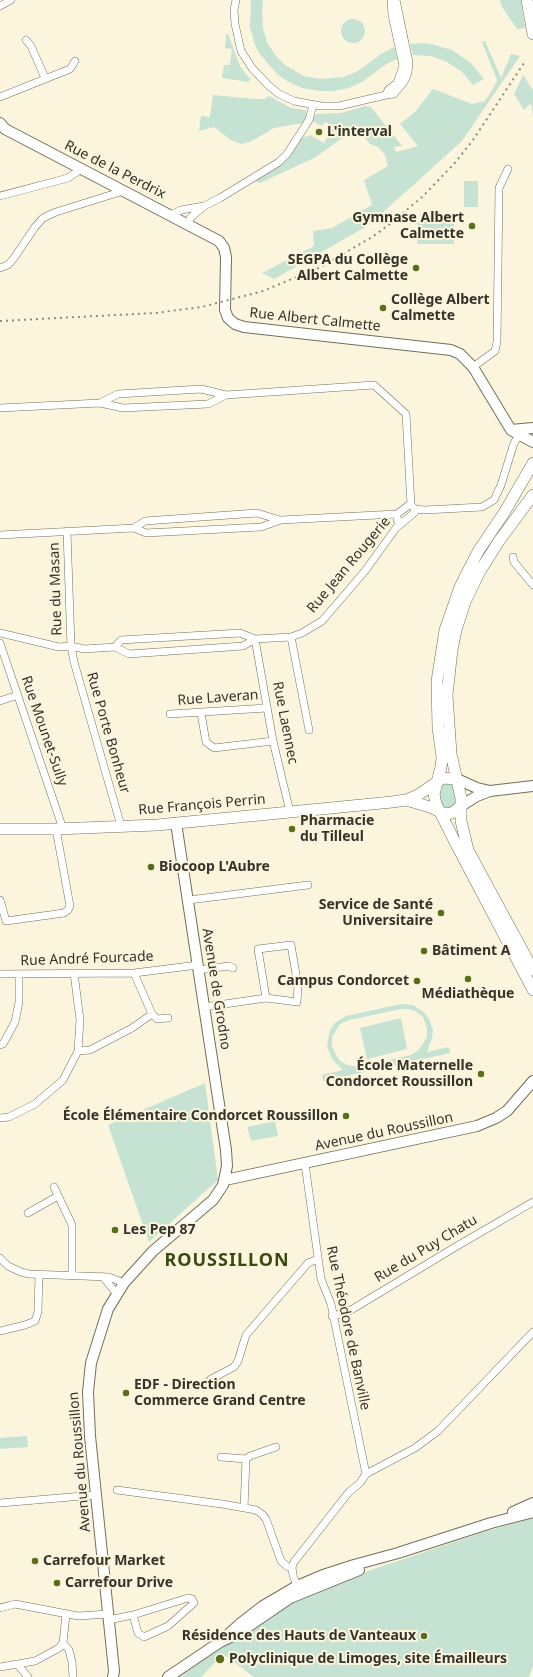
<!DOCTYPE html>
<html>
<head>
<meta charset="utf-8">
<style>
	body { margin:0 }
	canvas { display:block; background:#fbf5de }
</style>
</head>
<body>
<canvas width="533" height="1677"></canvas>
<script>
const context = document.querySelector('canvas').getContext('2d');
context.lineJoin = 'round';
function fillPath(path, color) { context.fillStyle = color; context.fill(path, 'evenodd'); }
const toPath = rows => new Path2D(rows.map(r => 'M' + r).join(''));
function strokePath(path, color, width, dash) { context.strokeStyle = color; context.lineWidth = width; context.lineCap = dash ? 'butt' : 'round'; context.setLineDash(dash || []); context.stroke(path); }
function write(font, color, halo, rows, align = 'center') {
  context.font = font + ' "Noto Sans",sans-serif'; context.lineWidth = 4; context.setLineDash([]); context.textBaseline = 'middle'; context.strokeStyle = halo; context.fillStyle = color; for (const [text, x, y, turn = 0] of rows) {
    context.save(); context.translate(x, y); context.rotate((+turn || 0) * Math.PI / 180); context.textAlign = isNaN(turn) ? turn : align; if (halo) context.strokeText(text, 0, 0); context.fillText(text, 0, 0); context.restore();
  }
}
const green = toPath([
	[251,0,263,0,262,11,263,28,267,42,275,55,285,65,304,76,321,79,343,77,358,71,381,54,394,47,397,59,385,65,362,82,349,88,333,91,320,91,302,88,287,81,277,74,260,54,255,45,250,27],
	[500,0,521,0,525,28,517,29,502,7],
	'341 31a12 12 0 1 1 24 0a12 12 0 1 1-24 0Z',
	[226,34,228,34,240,66,250,79,249,82,222,78,224,65,230,65,232,49,225,48],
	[485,41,501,78,511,54,520,56,462,141,369,225,274,279,262,273,314,246,313,231,332,228,372,205,364,180,388,166,385,155,378,147,370,144,360,131,350,132,316,157,260,183,255,181,289,156,302,138,310,135,324,143,327,138,328,138,334,127,325,122,322,126,312,121,316,114,341,113,365,106,371,107,402,146,394,147,396,152,418,146,400,124,415,112,433,89,472,104,485,101,494,87,497,80,482,42],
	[423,43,431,44,452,50,471,63,484,79,473,85,462,72,447,62,431,56,413,55,410,44],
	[523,75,533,90,533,117,531,103,524,110,514,94],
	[213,95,256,99,264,99,269,96,291,108,304,110,306,111,306,118,303,123,274,128,252,141,241,144,231,140,214,127,199,131,201,116,210,117],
	[464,181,478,181,478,207,464,207],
	[417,222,454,222,454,244,417,244],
	[442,783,452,783,457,802,455,807,446,809,442,808,439,801,439,788],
	[401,1004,413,1005,425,1013,430,1021,433,1030,432,1038,427,1052,449,1047,450,1053,323,1081,322,1075,343,1070,332,1059,327,1046,330,1030,335,1023,346,1016],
	[401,1009,408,1009,415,1011,423,1017,427,1028,427,1037,419,1050,411,1055,359,1067,347,1065,339,1060,332,1047,332,1037,340,1024,349,1020],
	[401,1018,407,1049,367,1059,360,1028],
	[205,1083,218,1180,149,1242,108,1125],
	[275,1121,278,1136,251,1141,247,1127],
	[27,1436,28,1447,0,1449,0,1438],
	[533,1518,533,1666,529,1677,254,1677,223,1654,201,1677,179,1677,221,1648,299,1599,341,1580,484,1532]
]);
const street = toPath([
	[236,0,234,10,235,24,241,51,252,68,268,85,279,94,294,101,321,106,339,106,386,95,394,94,404,82,408,73,409,62,396,0],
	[0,6,11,0],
	[26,40,31,46,45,78],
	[386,95,388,90,397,83,403,66,392,15,391,0],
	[0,97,70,69,75,61],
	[0,196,68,178,77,172,79,168],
	[171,215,181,210,204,206],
	[188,224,191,217,206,205,220,198,279,162,287,154,309,120,313,105],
	[0,268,8,265,14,258,35,227,43,218,56,212,120,192,122,189],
	[473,367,495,351,497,342,499,188,508,169],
	[100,403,118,394,201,389,226,395,374,385,406,414,411,505],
	[0,408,100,403,123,408,208,404,226,395],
	[415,509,425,510,482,507,494,500,501,485,514,443,520,434],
	[134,528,145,521,257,513,280,520],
	[67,531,71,646,74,662,121,826],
	[0,535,134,528,146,533,261,527,281,520,397,514],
	[513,557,514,562,533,585],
	[0,633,59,647,71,646,84,649,115,647,129,654,243,646,255,639,291,637,302,633,322,621,365,571,396,528,415,512,415,509,412,506,409,505,397,514,397,520,401,522],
	[291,637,309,730],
	[255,639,273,741,290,812],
	[0,643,63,829],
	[115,647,121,640,240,633,255,639],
	[0,701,18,695],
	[201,713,206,742,214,748,273,741],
	[170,714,267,708],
	[0,900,6,921,64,913,68,910,70,906,56,829],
	[189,900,308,885],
	[198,970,229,966,233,968],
	[0,974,134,973,198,965],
	[204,1007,266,998,297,1002,298,986,291,945,258,949,266,998],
	[152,1014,157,1019,168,1018],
	[0,1045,3,1044,15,1022,19,1002,19,974],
	[78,1051,90,1050,132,1028,152,1014,134,973],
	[0,1118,9,1117,35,1104,63,1080,78,1051,80,1020,74,973],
	[305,1164,321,1279,331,1304,366,1474],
	[54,1187,72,1225,72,1275],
	[28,1213,58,1196],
	[0,1258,8,1266,21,1272,29,1274,109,1277,124,1283],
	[103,1277,117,1294],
	[332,1316,346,1313,457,1246,533,1202],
	[0,1331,25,1325,35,1321,38,1312,39,1275],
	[204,1387,211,1379,234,1367,238,1361,246,1335,308,1263,318,1259],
	[221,1457,246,1459,250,1456,276,1447],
	[117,1490,222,1504,256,1510,263,1515,266,1519,281,1561,288,1567,292,1567],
	[0,1503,95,1495],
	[244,1508,246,1459],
	[296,1589,297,1586,293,1575,292,1567,294,1562,349,1492,360,1483,366,1474,415,1448,438,1431,533,1332],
	[0,1608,15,1604,78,1616,108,1614],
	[108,1620,133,1615,138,1633,144,1637,168,1626,194,1603,192,1599,188,1598,133,1615],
	[63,1643,69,1650,72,1662,73,1677],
	[18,1665,28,1677],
	[0,1667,35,1661,59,1648,63,1643,66,1614]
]);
const secondary = toPath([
	[0,123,5,129,219,241,224,248,226,257,225,310,228,318,235,324,244,327,451,350,460,354,473,367,511,430,533,442],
	[511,430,533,428],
	[457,779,477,788,490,791],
	[461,806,477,796,490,791,533,786],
	[225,1180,477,1126,496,1118,507,1111,533,1081],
	[513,1512,533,1503],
	[220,1642,241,1623,263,1606,297,1586,323,1575,354,1565,398,1553,491,1523,533,1512],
	[113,1677,114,1671,90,1436,88,1392,91,1363,108,1309,124,1283,153,1251,213,1200,223,1185,227,1166,226,1150,176,823],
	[168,1677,220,1642,237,1634,290,1598,359,1570]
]);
const primary = toPath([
	[527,0,533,34],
	[533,463,504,513,479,550,469,569,460,587,445,630,437,681,438,728,442,757,441,767,434,794,436,804,455,842,533,990],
	[533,495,499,541,480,571,465,602,456,630,452,650,447,695,451,754,461,798,461,821,468,850,533,970],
	[406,800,430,807,445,814,452,813,461,806],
	[0,829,56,829,157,825,392,802,406,800,418,795,443,778,457,779]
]);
const rail = toPath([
	[0,321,155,313,202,307,263,291,321,267,372,237,390,224,422,197,454,164,473,140,524,63]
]);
const markers = [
	[319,132,4,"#5a6d1b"],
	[472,226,4,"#5a6d1b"],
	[416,268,4,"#5a6d1b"],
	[383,308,4,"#5a6d1b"],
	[292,829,4,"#5a6d1b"],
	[151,867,4,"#5a6d1b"],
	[441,913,4,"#5a6d1b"],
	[424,951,4,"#5a6d1b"],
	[468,979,4,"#5a6d1b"],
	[417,981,4,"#5a6d1b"],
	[481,1074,4,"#5a6d1b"],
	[346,1116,4,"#5a6d1b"],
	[115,1230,4,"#5a6d1b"],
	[126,1393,4,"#5a6d1b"],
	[35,1561,4,"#5a6d1b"],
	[57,1583,4,"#5a6d1b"],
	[424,1636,4,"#5a6d1b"],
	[220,1659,5,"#5a6d1b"]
];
const poiNames = [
	["L'interval",327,132],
	["Gymnase Albert",464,218,"right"],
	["Calmette",464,234,"right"],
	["SEGPA du Collège",408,260,"right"],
	["Albert Calmette",408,276,"right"],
	["Collège Albert",391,300],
	["Calmette",391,316],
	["Pharmacie",300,821],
	["du Tilleul",300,837],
	["Biocoop L'Aubre",159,867],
	["Service de Santé",433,905,"right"],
	["Universitaire",433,921,"right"],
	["Bâtiment A",432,951],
	["Campus Condorcet",409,981,"right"],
	["Médiathèque",468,994,"center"],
	["École Maternelle",473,1066,"right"],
	["Condorcet Roussillon",473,1082,"right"],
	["École Élémentaire Condorcet Roussillon",338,1116,"right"],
	["Les Pep 87",123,1230],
	["EDF - Direction",134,1385],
	["Commerce Grand Centre",134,1401],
	["Carrefour Market",43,1561],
	["Carrefour Drive",65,1583],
	["Résidence des Hauts de Vanteaux",416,1636,"right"],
	["Polyclinique de Limoges, site Émailleurs",229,1659]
];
const streetNames = [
	["Rue de la Perdrix",115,170,27],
	["Rue Albert Calmette",315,320,6],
	["Rue Jean Rougerie",349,565,-50],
	["Rue du Masan",56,589,-92],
	["Rue Laveran",218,698,-4],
	["Rue Laennec",285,723,79],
	["Rue Mounet-Sully",44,731,71],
	["Rue Porte Bonheur",108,733,74],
	["Rue François Perrin",202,805,-5],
	["Rue André Fourcade",87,959,-2],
	["Avenue de Grodno",216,989,81],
	["Avenue du Roussillon",384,1132,-12],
	["Rue du Puy Chatu",426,1249,-31],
	["Rue Théodore de Banville",348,1328,78],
	["Avenue du Roussillon",80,1462,-95]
];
const districtNames = [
	["ROUSSILLON",227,1261]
];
fillPath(green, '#c6e2d3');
strokePath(street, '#746f5a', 8);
strokePath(secondary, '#746f5a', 12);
strokePath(primary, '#746f5a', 12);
strokePath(street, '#fff', 7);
strokePath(secondary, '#fff', 10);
strokePath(primary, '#fff', 11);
strokePath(rail, '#8f8b7b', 2, [2, 4]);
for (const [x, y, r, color] of markers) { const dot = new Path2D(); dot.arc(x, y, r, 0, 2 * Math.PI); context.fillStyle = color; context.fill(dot); strokePath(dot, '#fbf5de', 1.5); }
write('bold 14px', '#35332a', '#fbf5de', poiNames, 'left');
write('14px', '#35332a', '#fbf5de', streetNames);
context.letterSpacing = '1px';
write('bold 18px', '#3b4911', '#fbf5de', districtNames);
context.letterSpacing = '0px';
</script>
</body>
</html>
